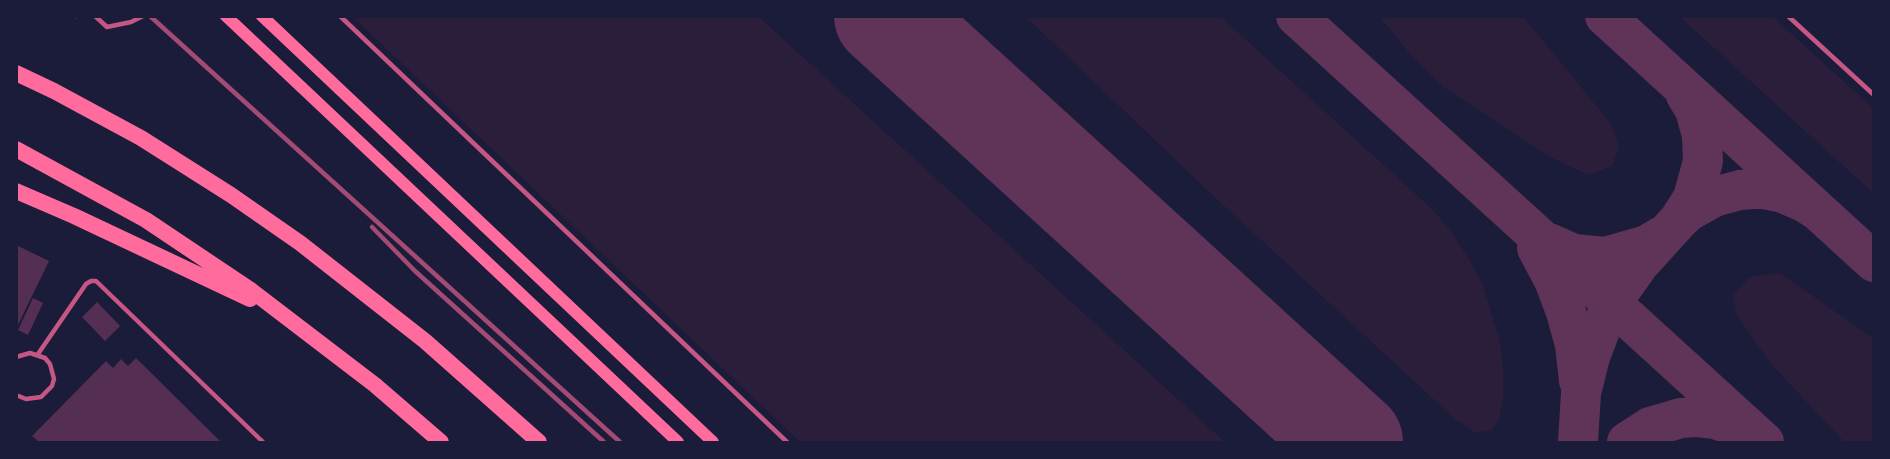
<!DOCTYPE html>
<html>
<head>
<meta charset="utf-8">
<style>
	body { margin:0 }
	#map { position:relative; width:1890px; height:459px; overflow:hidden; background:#1b1b3a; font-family:"Public Sans",sans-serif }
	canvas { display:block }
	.frame { position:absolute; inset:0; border:18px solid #1b1b3a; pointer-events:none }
</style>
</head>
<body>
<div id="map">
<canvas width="1890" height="459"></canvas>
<div class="frame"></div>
</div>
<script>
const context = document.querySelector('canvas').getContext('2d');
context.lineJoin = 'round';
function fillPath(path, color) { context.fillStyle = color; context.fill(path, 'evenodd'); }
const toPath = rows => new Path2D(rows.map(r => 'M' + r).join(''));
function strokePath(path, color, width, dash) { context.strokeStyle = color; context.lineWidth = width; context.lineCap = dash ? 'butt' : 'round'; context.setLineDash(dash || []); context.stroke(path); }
const green = toPath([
	[353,17,759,17,1225,442,800,442],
	[1026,17,1221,17,1431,208,1451,231,1469,259,1482,282,1500,341,1503,369,1503,401,1498,422,1491,431,1474,432,1455,419,1208,191],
	[1380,17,1524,17,1611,124,1619,147,1612,166,1588,175,1548,156,1443,87,1410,54],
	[1680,17,1773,17,1873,108,1873,193],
	[1780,273,1873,338,1873,442,1844,442,1773,366,1738,318,1732,295,1750,277]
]);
const taxiway = toPath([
	[907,16,1087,201],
	[1296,16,1764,442],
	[1605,16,1874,262],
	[1679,220,1693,198,1703,161,1702,135,1695,110,1686,95],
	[1549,243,1574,254,1605,257,1647,245,1662,236],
	[1537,248,1554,280,1566,312,1575,345,1579,381],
	[1578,442,1581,393,1590,357,1602,325,1620,291,1640,263,1679,220,1689,211,1714,197,1740,190,1752,189,1763,189,1783,193,1804,202,1818,211],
	[1627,442,1650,427,1681,418,1697,417,1715,419,1747,430]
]);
const runway = toPath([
	[885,16,1352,442]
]);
const building = toPath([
	[16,245,49,261,16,329],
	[33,298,43,303,28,335,18,330],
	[97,302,120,326,105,341,82,317],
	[136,358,221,442,39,442,32,436,106,361,113,368,121,359,128,366]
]);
const service = toPath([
	[76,16,77,16],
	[95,16,107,27,131,22,143,16],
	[340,16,787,442],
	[1788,16,1874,95],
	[38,354,86,284,91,281,96,281,263,442],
	[16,357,30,353,45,358,50,364,54,379,52,386,41,397,26,399,16,395]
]);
const secondary = toPath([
	[226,16,678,442],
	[262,16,713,442]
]);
const motorway = toPath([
	[16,73,54,91,141,138,231,195,300,243,425,341,539,442],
	[16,149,146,220,252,291,375,385,441,442],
	[16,191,74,216,250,299]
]);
const rail = toPath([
	[150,16,620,442],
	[372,227,415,271,604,442]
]);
fillPath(green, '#2a1e3b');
strokePath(taxiway, '#603358', 40);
strokePath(runway, '#603358', 102);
fillPath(building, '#542f53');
strokePath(service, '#c65784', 4.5);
strokePath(secondary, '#ff6b9d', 12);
strokePath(motorway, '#ff6b9d', 16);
strokePath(rail, '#a44b75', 4.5);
</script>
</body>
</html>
